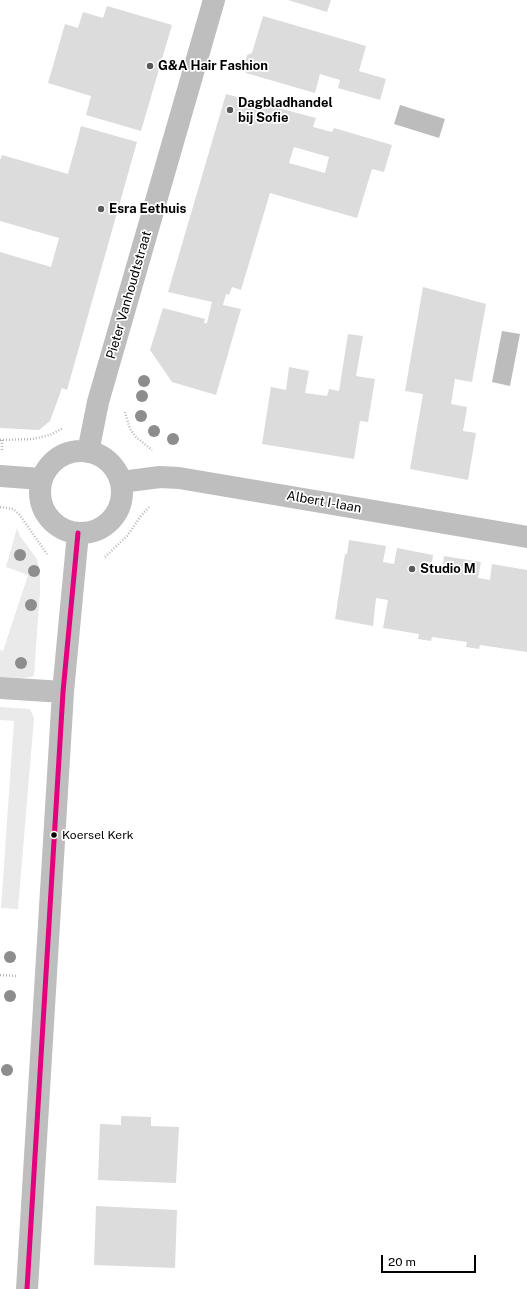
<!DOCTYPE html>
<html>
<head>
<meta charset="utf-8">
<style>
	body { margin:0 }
	#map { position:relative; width:527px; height:1289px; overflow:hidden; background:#fff; font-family:"Public Sans",sans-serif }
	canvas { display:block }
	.scale { position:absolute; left:381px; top:1255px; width:95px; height:18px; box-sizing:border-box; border:2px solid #000; border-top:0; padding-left:5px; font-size:12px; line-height:14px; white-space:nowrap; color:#000; -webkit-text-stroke:3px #fff; paint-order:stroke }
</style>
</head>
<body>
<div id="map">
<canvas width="527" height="1289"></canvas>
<div class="scale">20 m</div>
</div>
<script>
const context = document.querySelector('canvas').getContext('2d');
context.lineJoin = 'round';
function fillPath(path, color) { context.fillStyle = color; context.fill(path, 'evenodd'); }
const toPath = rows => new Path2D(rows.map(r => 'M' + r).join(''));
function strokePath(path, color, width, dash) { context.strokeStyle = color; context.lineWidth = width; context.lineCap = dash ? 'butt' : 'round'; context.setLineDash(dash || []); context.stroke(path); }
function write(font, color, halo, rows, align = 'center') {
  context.font = font + ' "Public Sans",sans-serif'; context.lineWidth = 3.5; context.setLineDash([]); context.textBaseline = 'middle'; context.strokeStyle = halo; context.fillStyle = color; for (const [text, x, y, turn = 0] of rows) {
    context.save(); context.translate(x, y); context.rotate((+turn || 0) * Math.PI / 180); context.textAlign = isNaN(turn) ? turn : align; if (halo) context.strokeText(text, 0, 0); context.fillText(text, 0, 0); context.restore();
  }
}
const green = toPath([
	[17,528,20,536,37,559,40,573,40,591,34,676,24,678,0,677,0,650,3,651,28,575,6,567],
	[0,707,30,709,34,718,18,909,1,908,14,721,0,720]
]);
const water = toPath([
	[400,105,445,119,439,138,394,124],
	[502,331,520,334,510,386,492,382]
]);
const building = toPath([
	[288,0,331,0,327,12],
	[107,6,172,25,141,131,86,115,91,96,48,83,65,24,78,28,83,12,103,18],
	[263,16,366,46,359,71,386,79,380,100,338,88,340,80,320,74,315,93,246,73,244,67,247,55,252,53],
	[226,94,316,118,313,127,332,132,334,128,392,145,384,172,372,169,357,218,270,193,241,290,232,287,229,295,226,294,223,305,241,309,216,395,172,382,150,350,163,308,205,319,204,323,207,323,212,302,168,292],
	[294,147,329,157,325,173,289,163],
	[81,126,137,142,67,390,62,388,50,421,39,430,0,428,0,252,51,267,59,238,0,221,0,160,2,155,68,174],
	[423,287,486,304,472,382,455,379,451,404,467,407,463,431,476,433,468,480,410,469,423,394,405,391],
	[348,334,363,336,356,376,375,379,368,422,360,421,354,459,262,444,271,387,286,390,289,367,309,371,305,393,327,396,329,389,339,391],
	[349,540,386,546,383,562,394,564,397,548,433,555,431,571,442,572,444,556,481,562,478,578,490,580,492,564,527,570,527,652,480,645,479,649,466,647,467,642,432,637,431,641,418,639,419,634,383,628,388,600,376,598,373,626,335,619,345,554,347,554],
	[121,1116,151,1117,151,1126,179,1127,176,1183,98,1180,100,1124,121,1125],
	[96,1206,177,1210,175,1268,94,1265]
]);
const path = toPath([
	[125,412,130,429,136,437,152,450],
	[0,440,33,439,50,435,63,428],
	[2,450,2,440],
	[0,507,13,509,19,514,47,554],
	[105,557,127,536,141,516,149,507],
	[0,975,17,976]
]);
const minor = toPath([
	'40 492a41 41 0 1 1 82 0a41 41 0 1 1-82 0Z',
	[88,452,98,402,214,0],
	[0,476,41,479],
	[121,482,160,477,179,478,527,537],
	[0,688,63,692],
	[27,1289,63,692,78,533]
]);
const bus1 = toPath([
	[27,1289,63,692,78,533]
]);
const trees = [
	[144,381],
	[142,396],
	[141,416],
	[154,431],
	[173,439],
	[20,555],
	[34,571],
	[31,605],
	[21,663],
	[10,957],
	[10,996],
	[7,1070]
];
const markers = [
	[150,66,4,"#595959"],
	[230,110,4,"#595959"],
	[101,209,4,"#595959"],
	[412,569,4,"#595959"],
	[54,835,3.5,"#000"]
];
const busNames = [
	["Koersel Kerk",62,835]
];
const poiNames = [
	["G&A Hair Fashion",158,66],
	["Dagbladhandel",238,103],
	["bij Sofie",238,118],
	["Esra Eethuis",109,209],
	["Studio M",420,569]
];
const streetNames = [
	["Pieter Vanhoudtstraat",129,295,-74],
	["Albert I-laan",324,502,10]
];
fillPath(green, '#eaeaea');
fillPath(water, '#bcbcbc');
fillPath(building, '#dcdcdc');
strokePath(path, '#b8b8b8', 2.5, [1, 2]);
strokePath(minor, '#bebebe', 22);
strokePath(bus1, '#e5007d', 5);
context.fillStyle = '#8d8d8d';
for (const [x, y] of trees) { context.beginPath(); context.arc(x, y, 6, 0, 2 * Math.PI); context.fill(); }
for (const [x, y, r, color] of markers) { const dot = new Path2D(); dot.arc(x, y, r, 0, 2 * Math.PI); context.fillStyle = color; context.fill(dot); strokePath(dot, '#fff', 1.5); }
write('12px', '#000', '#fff', busNames, 'left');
write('bold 13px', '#000', '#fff', poiNames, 'left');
write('13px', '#000', '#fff', streetNames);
</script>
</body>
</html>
